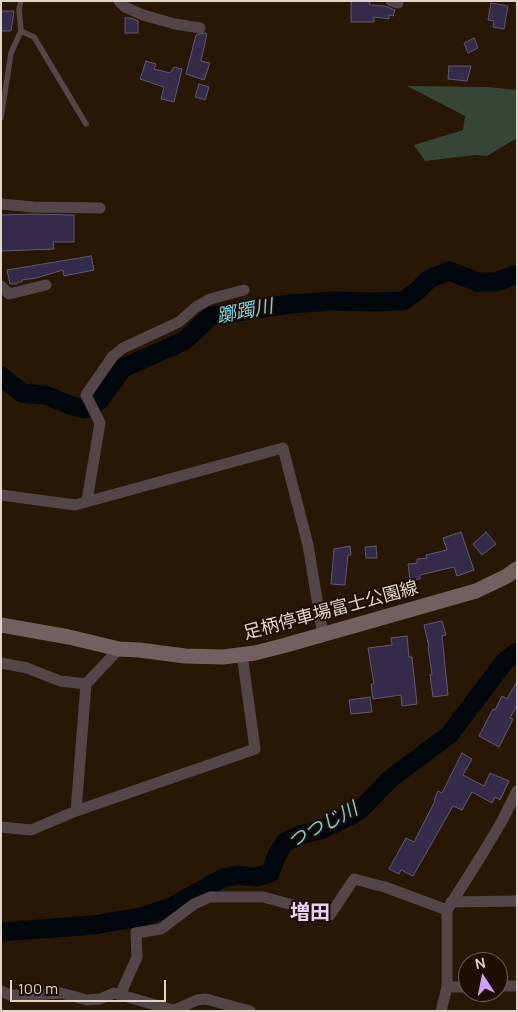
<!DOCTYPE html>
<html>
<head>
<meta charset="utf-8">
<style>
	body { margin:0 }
	#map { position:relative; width:518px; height:1012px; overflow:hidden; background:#281704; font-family:Manrope,sans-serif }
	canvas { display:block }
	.frame { position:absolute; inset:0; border:2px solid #e1d5c9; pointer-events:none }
	.north { position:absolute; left:458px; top:952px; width:50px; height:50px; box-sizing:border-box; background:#1e0e00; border:1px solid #6c5e50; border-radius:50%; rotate:349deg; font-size:14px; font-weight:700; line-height:20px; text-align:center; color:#e1d5c9 }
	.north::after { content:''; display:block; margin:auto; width:18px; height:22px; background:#d09dff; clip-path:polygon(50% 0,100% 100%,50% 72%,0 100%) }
	.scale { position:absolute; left:10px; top:980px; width:156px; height:22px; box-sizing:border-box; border:2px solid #e1d5c9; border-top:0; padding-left:6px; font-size:15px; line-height:18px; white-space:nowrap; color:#e1d5c9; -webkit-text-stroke:4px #1e0e00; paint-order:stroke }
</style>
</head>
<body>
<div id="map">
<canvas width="518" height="1012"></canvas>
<div class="frame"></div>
<div class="north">N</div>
<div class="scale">100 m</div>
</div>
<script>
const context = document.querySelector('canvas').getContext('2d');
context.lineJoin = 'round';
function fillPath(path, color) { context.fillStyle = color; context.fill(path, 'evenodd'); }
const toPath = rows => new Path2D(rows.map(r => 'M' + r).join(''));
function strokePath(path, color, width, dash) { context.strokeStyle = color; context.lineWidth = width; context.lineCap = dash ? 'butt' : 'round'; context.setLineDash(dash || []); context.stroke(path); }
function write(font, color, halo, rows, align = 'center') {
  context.font = font + ' Manrope,"Noto Sans JP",sans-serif'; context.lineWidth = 4; context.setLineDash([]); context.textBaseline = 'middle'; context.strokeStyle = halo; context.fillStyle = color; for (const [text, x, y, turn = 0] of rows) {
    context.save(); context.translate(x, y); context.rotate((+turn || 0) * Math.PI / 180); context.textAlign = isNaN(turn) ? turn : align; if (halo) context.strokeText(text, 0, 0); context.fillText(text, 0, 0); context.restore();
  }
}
const green = toPath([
	[407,86,488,87,517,90,517,138,487,156,475,155,425,161,414,145,463,130,465,116]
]);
const river = toPath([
	[1,376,22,393,45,395,72,406,85,409,99,401,123,368,184,341,211,316,290,304,334,301,375,302,403,301,417,291,429,279,449,271,478,282,496,282,517,274],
	[1,932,94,925,141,917,171,907,223,878,238,875,256,877,270,873,277,855,285,842,303,834,321,830,352,815,362,808,390,779,449,735,505,661,517,652]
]);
const building = toPath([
	[351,1,369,1,370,5,385,6,395,10,393,16,389,15,389,19,374,17,374,22,351,22,351,1],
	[491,3,508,6,504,29,493,27,494,21,488,20,491,3],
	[1,11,14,11,11,31,1,31,1,11],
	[125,18,131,18,138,21,138,33,125,33,125,18],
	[205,33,207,34,201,61,210,63,204,80,186,74,196,35,205,33],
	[474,38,478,48,468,53,464,43,474,38],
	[146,61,156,64,154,69,170,73,174,67,182,69,174,102,161,99,164,87,140,79,146,61],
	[449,66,471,66,467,81,448,79,449,66],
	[199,84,209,87,205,100,195,97,199,84],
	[32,214,74,215,74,242,53,242,54,249,1,251,1,215,32,214],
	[91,256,94,270,64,276,63,270,36,278,22,280,22,282,18,282,17,284,10,284,7,270,91,256],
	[461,532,474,570,457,576,454,567,420,575,420,579,410,580,408,564,417,563,417,559,427,558,426,555,447,550,443,538,461,532],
	[486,532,496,544,482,555,473,544,486,532],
	[350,546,351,555,348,555,345,585,331,584,334,549,350,546],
	[376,546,377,558,366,558,365,547,376,546],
	[442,621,446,635,442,636,448,695,433,697,430,675,432,675,428,647,429,647,424,625,442,621],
	[407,636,409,657,412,657,417,704,402,706,401,695,373,699,371,684,374,684,368,648,392,645,391,638,407,636],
	[517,681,517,705,510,718,513,719,499,747,479,736,493,709,495,710,502,696,507,699,517,681],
	[370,697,372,712,351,714,349,700,370,697],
	[462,753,472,759,463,775,484,786,490,773,509,781,500,800,495,797,492,803,472,792,462,810,453,806,413,876,401,870,399,874,389,869,406,838,414,842,435,801,434,800,438,791,442,793,462,753]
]);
const lane = toPath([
	[21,31,19,10,21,1],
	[1,118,11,53,21,31,34,37,86,124]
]);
const street = toPath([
	[119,1,125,7,143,15,175,24,200,28],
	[391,1,398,3,398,1],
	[1,204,34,207,100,208],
	[1,286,9,294,46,285],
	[1,495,75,505,283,448,308,545,323,635],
	[87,501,100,423,86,395,113,356,123,348,179,322,196,307,210,299,244,290],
	[1,663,27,668,60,681,86,684,119,649],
	[76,811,86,684],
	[1,827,31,830,76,811,255,749,242,654],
	[451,902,517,901],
	[498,986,517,986],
	[447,987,468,987],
	[1,991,10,995,33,995,61,993,87,1000,100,999,114,993,173,1010],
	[120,995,137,957,136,933,161,929,194,904,210,897,263,897,330,915,354,879,385,887,447,910],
	[172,1011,197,1000,206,999,250,1011],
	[441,1011,447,987,447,910,483,853,502,821,517,791]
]);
const secondary = toPath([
	[1,625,69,637,119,649,139,650,185,656,223,657,255,653,286,645,476,591,507,576,517,569]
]);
const streetNames = [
	["足柄停車場富士公園線",331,611,-15]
];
const waterNames = [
	["躑躅川",245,312,-11],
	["つつじ川",323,826,-28]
];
const quarterNames = [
	["増田",310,913]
];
fillPath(green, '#374535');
strokePath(river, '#00080d', 19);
fillPath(building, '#342b4a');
strokePath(building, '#5f5973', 1);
strokePath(lane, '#544648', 5.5);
strokePath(street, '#544648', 11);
strokePath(secondary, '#735e60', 15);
write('18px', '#e1d5c9', '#1e0e00', streetNames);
write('italic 19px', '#7acce1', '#1e0e00', waterNames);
write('bold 20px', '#e5d1fa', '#1e0e00', quarterNames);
</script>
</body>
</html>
